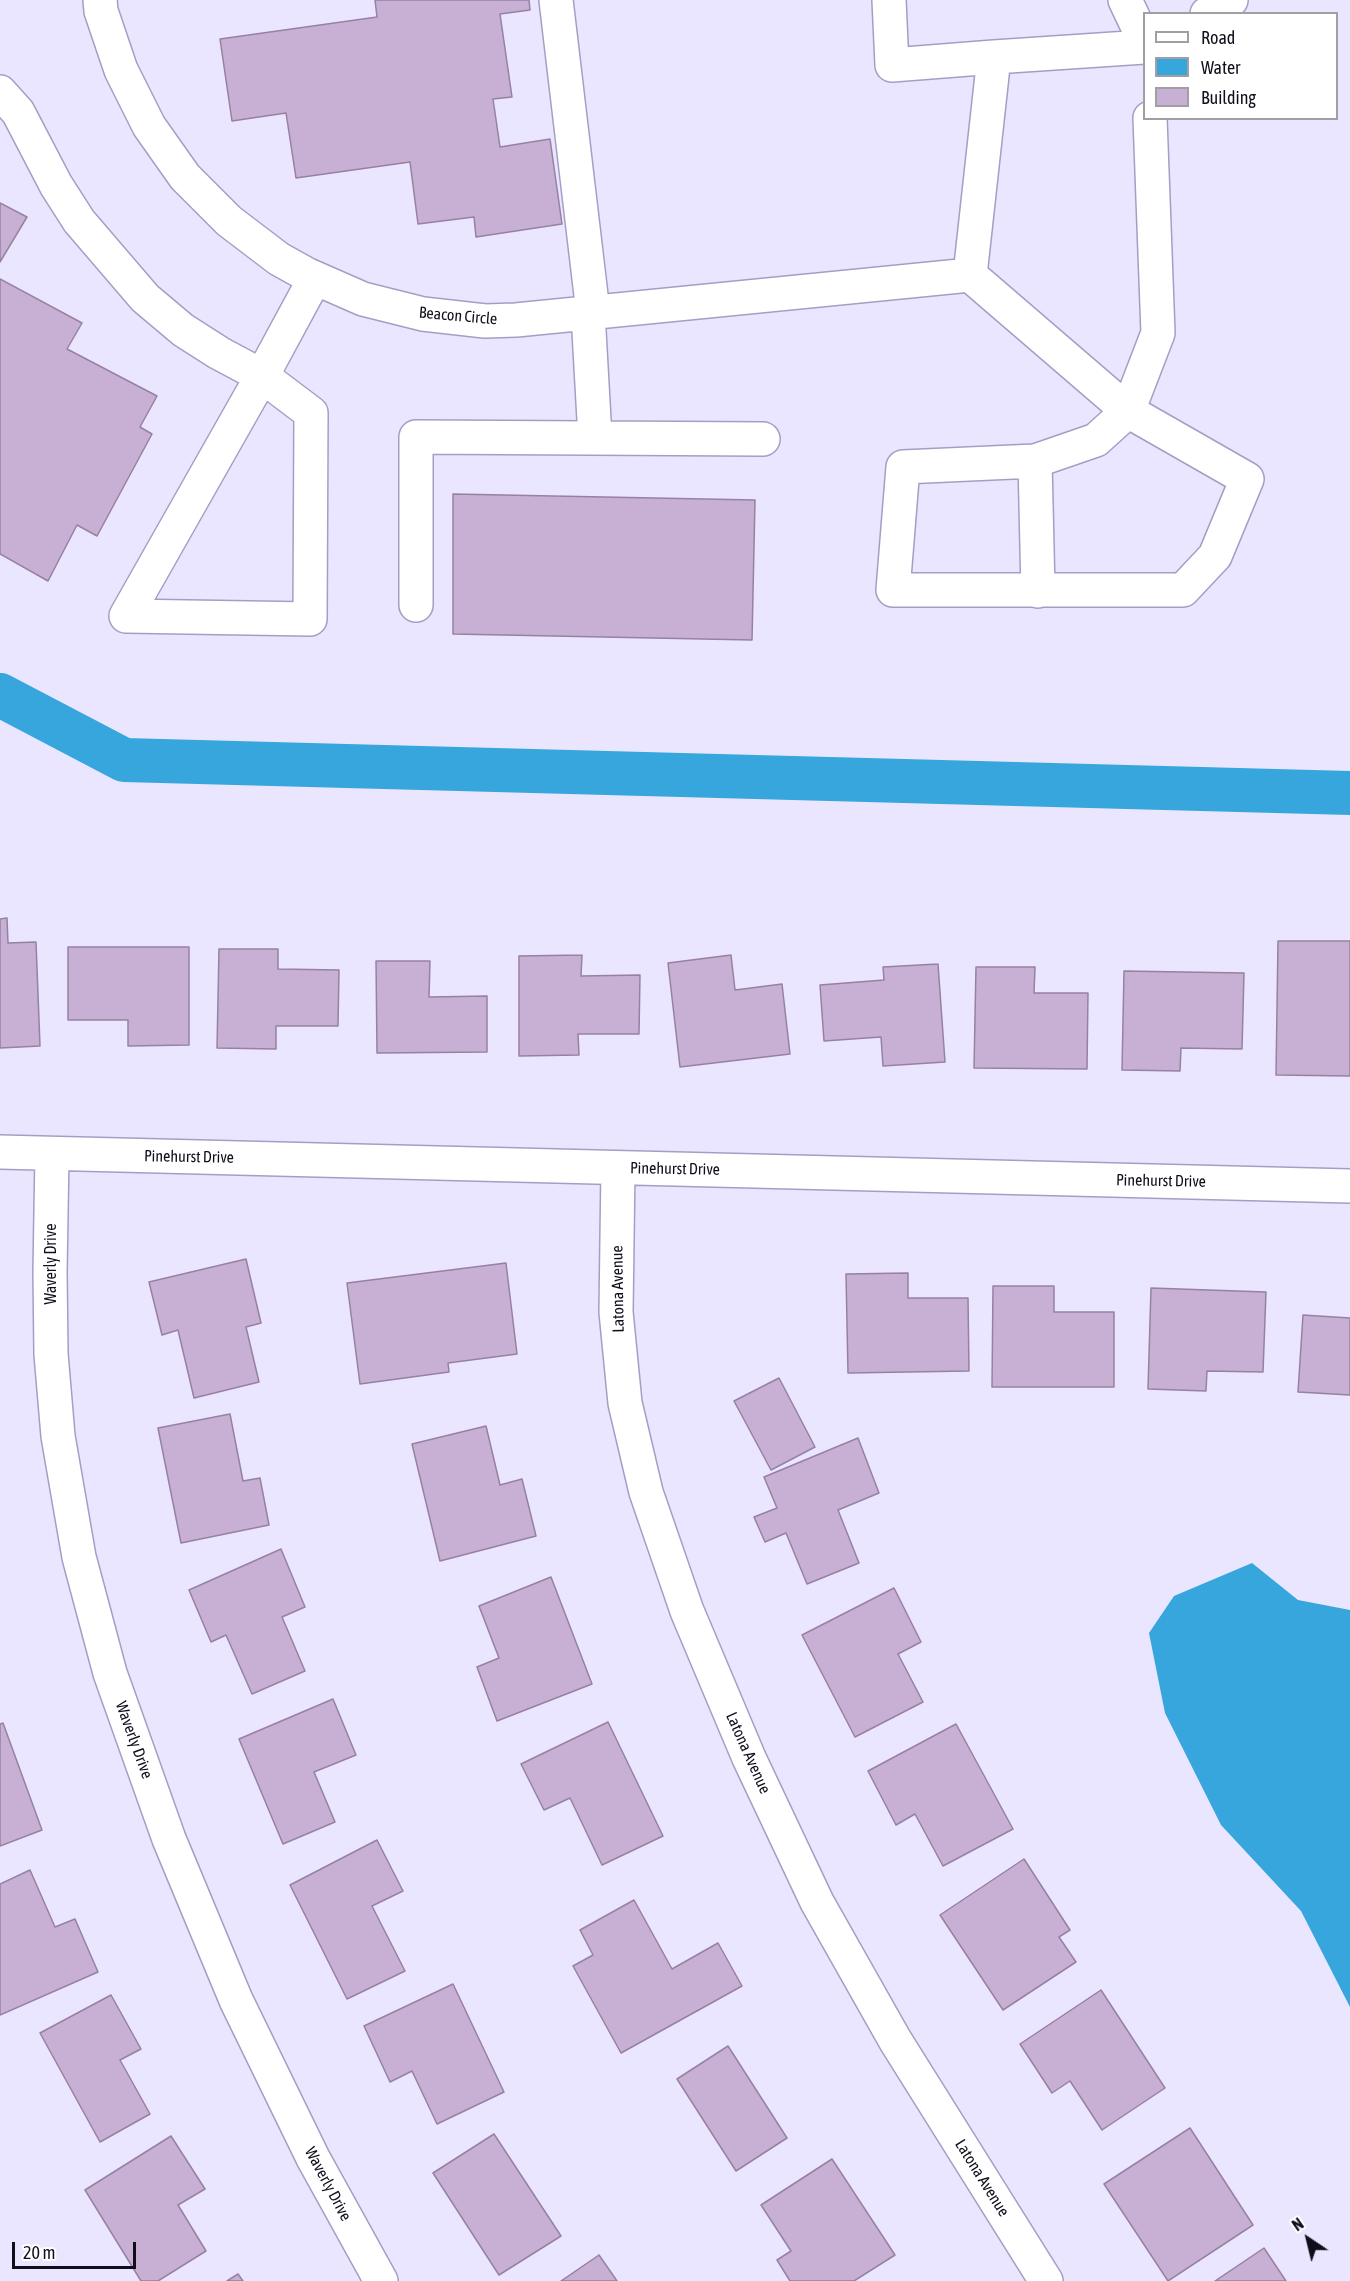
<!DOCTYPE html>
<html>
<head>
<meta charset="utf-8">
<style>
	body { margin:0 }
	#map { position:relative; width:1350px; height:2281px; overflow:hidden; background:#eae6ff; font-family:"Asap Condensed",sans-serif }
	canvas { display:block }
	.legend { position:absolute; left:1143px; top:12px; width:195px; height:108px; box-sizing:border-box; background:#fff; border:2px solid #a09fa4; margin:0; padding:8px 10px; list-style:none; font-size:18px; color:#110e1b }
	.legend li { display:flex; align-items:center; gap:12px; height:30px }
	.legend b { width:30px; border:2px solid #a09fa4 }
	.north { position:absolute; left:1278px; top:2209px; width:60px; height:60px; -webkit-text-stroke:4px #fff; paint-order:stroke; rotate:325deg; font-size:16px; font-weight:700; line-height:24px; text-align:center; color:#110e1b }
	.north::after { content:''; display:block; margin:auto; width:21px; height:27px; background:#110e1b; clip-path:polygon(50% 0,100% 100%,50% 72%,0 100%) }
	.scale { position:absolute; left:12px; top:2242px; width:124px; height:27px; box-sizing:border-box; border:3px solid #110e1b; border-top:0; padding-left:8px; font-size:18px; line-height:21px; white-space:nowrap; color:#110e1b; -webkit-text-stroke:4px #fff; paint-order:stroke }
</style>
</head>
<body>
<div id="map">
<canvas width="1350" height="2281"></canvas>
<ul class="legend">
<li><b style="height:8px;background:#fff"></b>Road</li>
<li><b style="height:16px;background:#36a6dc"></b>Water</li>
<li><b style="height:16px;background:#c7b0d3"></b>Building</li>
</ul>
<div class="north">N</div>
<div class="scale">20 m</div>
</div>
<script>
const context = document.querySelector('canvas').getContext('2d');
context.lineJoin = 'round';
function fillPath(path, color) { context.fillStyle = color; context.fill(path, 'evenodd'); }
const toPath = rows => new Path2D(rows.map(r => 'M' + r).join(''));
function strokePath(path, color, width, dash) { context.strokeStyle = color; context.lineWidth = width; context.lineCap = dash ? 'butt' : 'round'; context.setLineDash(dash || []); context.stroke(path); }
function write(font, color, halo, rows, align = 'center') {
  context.font = font + ' "Asap Condensed",sans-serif'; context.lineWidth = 6; context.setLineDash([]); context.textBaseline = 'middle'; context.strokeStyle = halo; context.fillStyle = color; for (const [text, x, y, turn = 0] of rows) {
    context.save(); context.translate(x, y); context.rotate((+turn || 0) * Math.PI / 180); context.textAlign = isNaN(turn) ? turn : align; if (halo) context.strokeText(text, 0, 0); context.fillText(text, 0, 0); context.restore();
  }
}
const water = toPath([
	[1252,1563,1298,1600,1350,1610,1350,2007,1301,1911,1221,1825,1165,1713,1149,1633,1174,1596]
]);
const canal = toPath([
	[0,695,124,760,1350,793]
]);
const building = toPath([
	[375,0,529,0,530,10,500,14,512,97,493,99,500,147,550,139,562,224,476,237,474,217,418,224,410,162,296,178,286,113,232,121,220,39,377,17,375,0],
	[0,203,27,217,0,262,0,203],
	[0,279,82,323,67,349,157,396,140,427,152,434,97,536,77,525,48,581,0,554,0,279],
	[453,494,755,500,752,640,453,634,453,494],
	[7,918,8,943,36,942,40,1046,0,1048,0,919,7,918],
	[1278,941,1350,941,1350,1076,1276,1075,1278,941],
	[68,947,189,947,189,1045,128,1046,128,1020,68,1020,68,947],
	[219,949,278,949,278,969,339,970,338,1026,276,1026,276,1049,217,1048,219,949],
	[582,955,581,976,640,975,639,1034,578,1034,579,1055,519,1056,519,956,582,955],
	[731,955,735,990,782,984,790,1054,680,1067,668,963,731,955],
	[376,961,430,961,429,997,487,996,487,1052,377,1053,376,961],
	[938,964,945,1062,883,1066,881,1037,824,1041,820,985,884,980,883,967,938,964],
	[976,967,1035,967,1034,993,1088,993,1087,1069,974,1068,976,967],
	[1124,971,1244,973,1242,1049,1181,1048,1180,1071,1122,1070,1124,971],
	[246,1259,261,1323,246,1327,259,1382,194,1398,178,1330,162,1335,149,1282,246,1259],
	[506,1263,517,1354,448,1363,449,1372,360,1384,347,1283,506,1263],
	[908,1273,908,1298,968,1298,969,1371,848,1373,846,1274,908,1273],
	[993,1286,1054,1286,1054,1312,1114,1312,1114,1387,992,1387,993,1286],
	[1151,1288,1266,1292,1263,1372,1207,1371,1206,1391,1148,1389,1151,1288],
	[1303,1315,1350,1318,1350,1395,1298,1392,1303,1315],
	[779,1378,815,1447,771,1470,734,1401,779,1378],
	[230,1414,243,1481,260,1478,269,1525,181,1543,158,1428,230,1414],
	[486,1426,500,1485,522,1479,536,1536,440,1561,412,1444,486,1426],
	[858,1438,879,1493,838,1510,859,1563,807,1584,786,1533,765,1542,754,1517,777,1508,764,1477,858,1438],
	[281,1549,305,1607,282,1617,305,1671,252,1694,226,1635,211,1642,189,1590,281,1549],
	[551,1577,592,1684,497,1721,477,1667,499,1658,479,1606,551,1577],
	[894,1588,921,1642,898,1654,923,1702,855,1737,802,1635,894,1588],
	[333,1699,356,1755,314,1772,335,1822,283,1844,239,1739,333,1699],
	[608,1722,663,1836,602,1865,570,1798,544,1810,521,1764,608,1722],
	[3,1723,42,1830,0,1846,0,1724,3,1723],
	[956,1724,1013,1829,943,1866,915,1814,896,1825,868,1771,956,1724],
	[377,1840,403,1891,372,1906,405,1971,347,1999,290,1885,377,1840],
	[1024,1859,1070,1930,1059,1937,1076,1962,1003,2010,940,1915,1024,1859],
	[30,1870,55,1927,75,1919,98,1972,0,2015,0,1884,30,1870],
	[634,1900,672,1969,718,1943,742,1986,621,2053,573,1966,593,1955,580,1930,634,1900],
	[453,1984,504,2092,437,2124,412,2071,390,2082,364,2026,453,1984],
	[1101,1990,1165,2088,1102,2130,1070,2081,1052,2093,1020,2044,1101,1990],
	[111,1995,141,2049,120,2060,150,2114,100,2142,40,2033,111,1995],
	[728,2046,787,2138,736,2171,677,2079,728,2046],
	[1190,2128,1253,2225,1168,2281,1104,2184,1190,2128],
	[494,2134,561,2236,499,2275,433,2173,494,2134],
	[171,2136,205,2189,178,2205,206,2251,158,2281,141,2281,85,2190,171,2136],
	[832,2159,895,2255,854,2281,790,2281,777,2260,791,2251,761,2205,832,2159],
	[1264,2248,1286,2281,1215,2281,1264,2248],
	[599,2255,617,2281,561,2281,599,2255],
	[238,2274,243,2281,227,2281,238,2274]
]);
const minor = toPath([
	[100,0,101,11,121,70,149,126,185,177,229,221,279,259,306,274,363,299,423,314,485,321,516,320,970,275],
	[556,0,593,312],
	[889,0,892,65,994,57],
	[1125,0,1144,40],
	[1207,14,1231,0],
	[0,92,18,112,56,185,79,221,145,298,183,330,219,353,262,376,311,413,310,619,126,616,262,376,315,278],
	[970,275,1128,411,1247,479,1215,556,1183,590,893,590,903,467,1035,461,1096,440,1128,411,1158,333,1150,118],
	[970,275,994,57,1144,47],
	[588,313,595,438],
	[1035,461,1038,591],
	[416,605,416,437,763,439],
	[0,1152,1350,1186],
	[52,1154,50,1272,51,1354,58,1436,79,1557,110,1673,169,1839,236,2000,313,2158,381,2281],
	[618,1168,616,1312,625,1403,646,1492,687,1611,749,1758,817,1902,895,2040,1046,2281]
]);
const streetNames = [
	["Beacon Circle",458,316,5],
	["Pinehurst Drive",189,1157,1],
	["Pinehurst Drive",675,1169,1],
	["Pinehurst Drive",1161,1181,1],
	["Waverly Drive",51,1264,-90],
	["Latona Avenue",618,1289,-91],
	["Waverly Drive",134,1740,70],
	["Latona Avenue",748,1753,66],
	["Latona Avenue",982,2178,58],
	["Waverly Drive",328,2184,62]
];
fillPath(water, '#36a6dc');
strokePath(canal, '#36a6dc', 44);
fillPath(building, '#c7b0d3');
strokePath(building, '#9781a3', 1.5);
strokePath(minor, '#a59ec4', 36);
strokePath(minor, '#fff', 33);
write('16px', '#110e1b', '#fff', streetNames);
</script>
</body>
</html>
